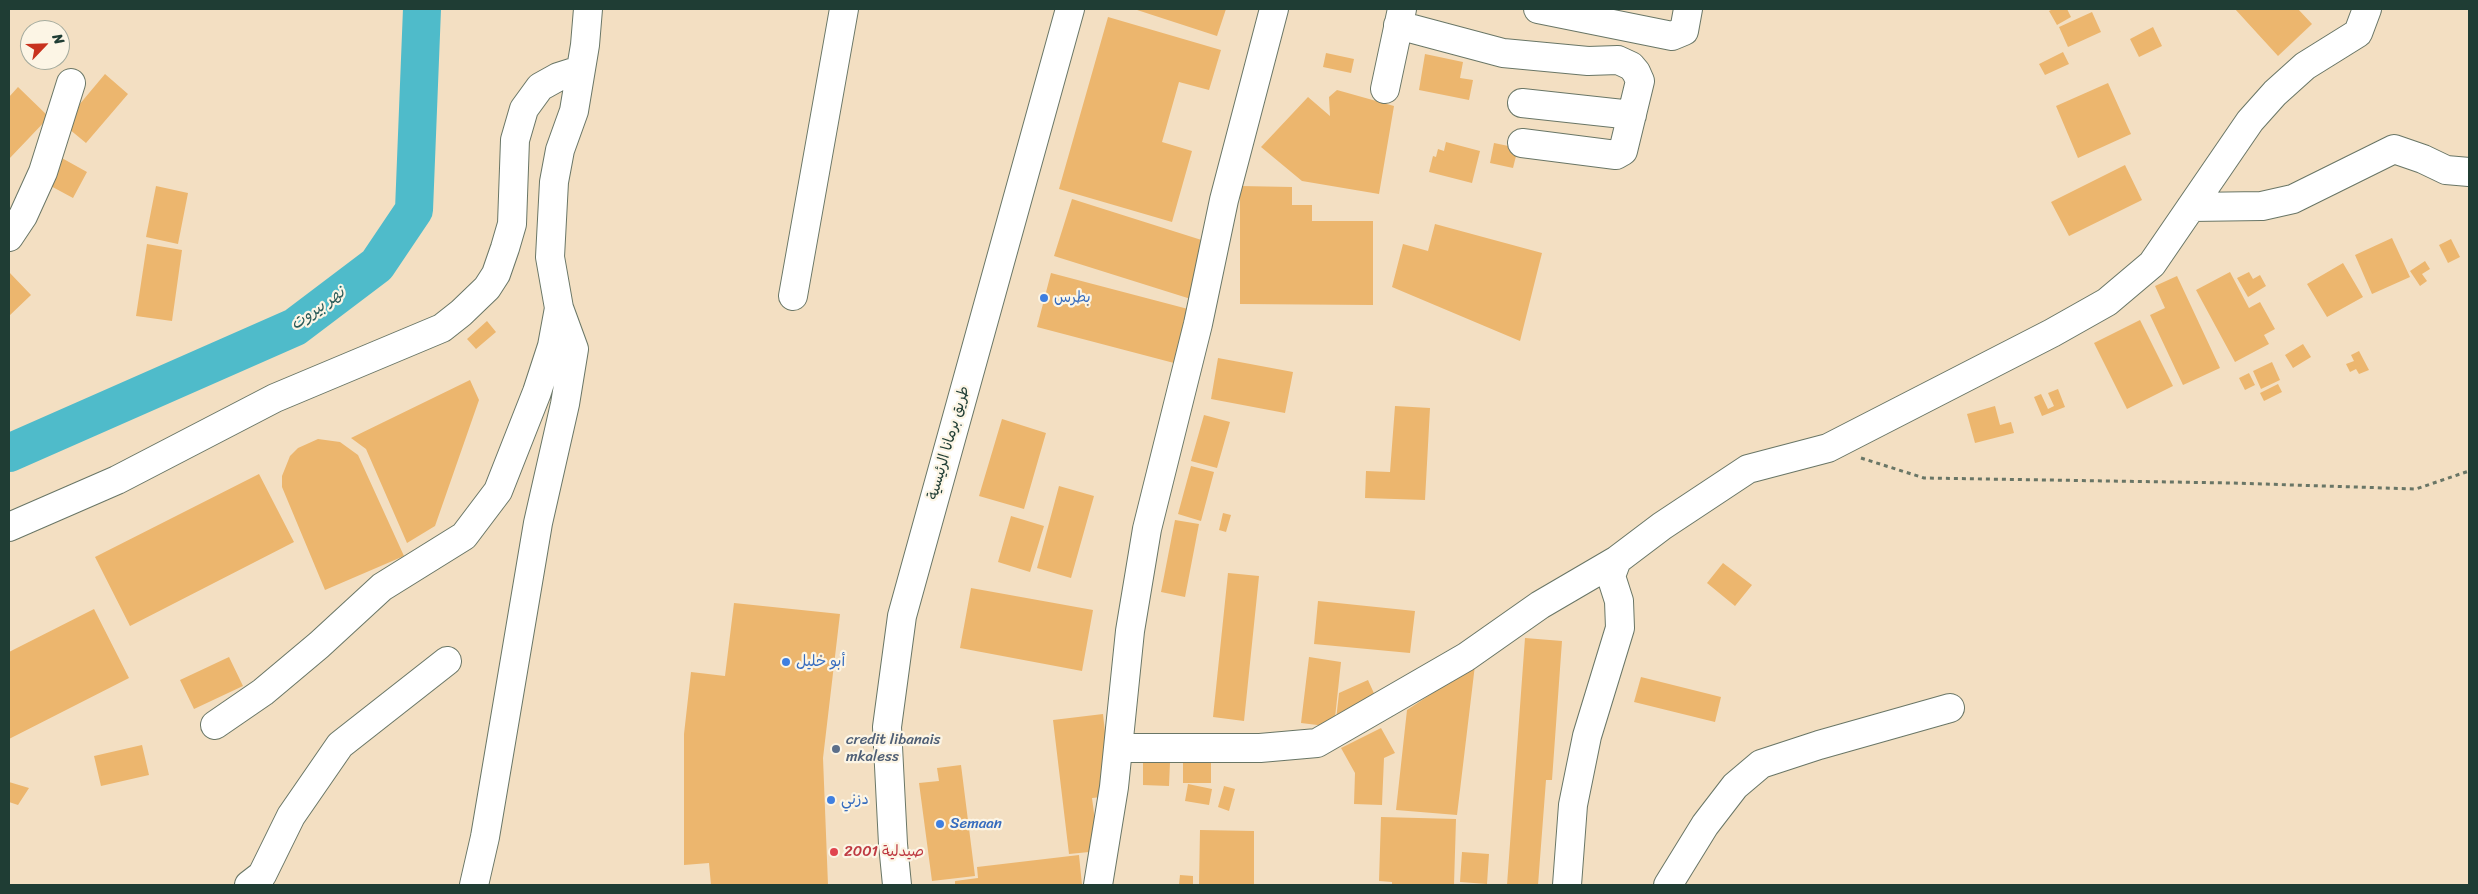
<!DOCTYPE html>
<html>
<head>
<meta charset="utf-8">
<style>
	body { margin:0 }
	#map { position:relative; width:2478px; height:894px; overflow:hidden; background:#f3dfc2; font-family:Sriracha,sans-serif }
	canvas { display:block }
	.frame { position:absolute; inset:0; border:10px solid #1f3d34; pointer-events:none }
	.north { position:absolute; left:20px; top:20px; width:50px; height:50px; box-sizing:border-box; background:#fcf5e5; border:1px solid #a4ab9e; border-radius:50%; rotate:66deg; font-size:14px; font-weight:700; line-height:20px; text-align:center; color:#1f3d34 }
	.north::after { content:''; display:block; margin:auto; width:18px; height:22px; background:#c8321e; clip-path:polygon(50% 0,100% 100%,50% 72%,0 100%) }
</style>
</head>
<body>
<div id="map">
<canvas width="2478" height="894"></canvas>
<div class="frame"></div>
<div class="north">N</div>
</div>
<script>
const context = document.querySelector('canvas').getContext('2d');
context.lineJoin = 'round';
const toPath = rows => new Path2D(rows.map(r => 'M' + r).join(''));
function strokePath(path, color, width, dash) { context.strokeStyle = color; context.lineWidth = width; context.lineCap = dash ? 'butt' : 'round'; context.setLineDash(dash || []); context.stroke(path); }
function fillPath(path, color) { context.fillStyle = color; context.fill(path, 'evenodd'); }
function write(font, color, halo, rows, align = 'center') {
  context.font = font + ' Sriracha,"Playpen Sans Arabic",sans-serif'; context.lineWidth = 4.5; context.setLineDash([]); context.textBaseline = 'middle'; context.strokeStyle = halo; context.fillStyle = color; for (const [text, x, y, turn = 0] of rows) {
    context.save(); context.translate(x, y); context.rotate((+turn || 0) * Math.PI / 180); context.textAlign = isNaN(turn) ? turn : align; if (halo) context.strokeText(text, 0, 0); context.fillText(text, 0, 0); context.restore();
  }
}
const river = toPath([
	[9,453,295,327,377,265,414,210,422,9]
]);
const building = toPath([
	[1134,9,1226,9,1217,36],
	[2053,9,2067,9,2071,17,2057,25,2049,11],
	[2235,9,2298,9,2312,24,2278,56],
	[2092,12,2101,32,2068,47,2059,27],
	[1108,17,1221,50,1209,90,1179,82,1162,142,1192,151,1172,222,1059,189],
	[2153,27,2162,46,2139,57,2130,39],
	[2063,52,2069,64,2045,75,2039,64],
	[1326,53,1354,59,1351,73,1323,67],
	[1425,54,1463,62,1460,78,1473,80,1469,100,1419,90],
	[105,74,128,94,86,143,63,124],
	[2108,83,2131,134,2078,158,2056,106],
	[18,87,49,117,9,159,9,97],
	[1337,90,1394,106,1379,194,1302,181,1261,147,1308,97,1330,116,1329,97],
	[1446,142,1480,151,1472,183,1429,172,1433,156,1436,157,1438,149,1444,151],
	[1494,143,1518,148,1513,168,1490,163],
	[60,157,87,172,73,198,47,184],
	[2125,165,2142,200,2069,236,2051,202],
	[156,186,188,193,178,244,146,237],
	[1240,186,1292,187,1292,205,1312,205,1312,221,1373,221,1373,305,1240,304],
	[1072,199,1211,243,1194,300,1054,256],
	[1435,224,1542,253,1520,341,1392,287,1403,244,1428,251],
	[2392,238,2410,277,2372,294,2355,255],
	[2451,239,2460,257,2448,263,2439,245],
	[147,244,182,250,172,321,136,316],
	[2425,261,2430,269,2422,274,2427,281,2420,286,2410,271],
	[2343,263,2363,297,2327,317,2307,284],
	[9,272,31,295,9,316],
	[2230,272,2249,308,2260,302,2275,329,2264,335,2269,344,2235,362,2196,290],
	[2249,272,2253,279,2260,275,2266,286,2248,297,2237,278],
	[1051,273,1188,309,1174,363,1037,327],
	[2177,276,2220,368,2183,385,2150,315,2165,308,2155,286],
	[2140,320,2173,386,2127,409,2094,343],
	[487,321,496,332,476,349,467,339],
	[2303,344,2311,357,2293,368,2285,355],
	[2359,351,2369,370,2359,374,2356,369,2350,372,2346,364,2354,361,2351,355],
	[1218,358,1293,372,1285,413,1211,399],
	[2272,362,2280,380,2261,389,2253,371],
	[2249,373,2255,385,2245,390,2239,378],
	[470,380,479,400,435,526,407,543,366,449,351,438],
	[2278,384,2282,392,2264,401,2260,393],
	[2058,389,2065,407,2042,416,2034,397,2041,394,2048,409,2054,406,2048,393],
	[1395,406,1430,408,1425,500,1365,498,1366,471,1390,472],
	[1995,406,2000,425,2011,422,2014,433,1975,443,1967,414],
	[1204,415,1230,422,1217,468,1191,461],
	[1002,419,1046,433,1024,509,979,496],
	[318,439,340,442,358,455,404,556,325,590,282,487,282,476,290,456,298,448],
	[1191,466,1214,472,1201,521,1178,514],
	[259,474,294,542,130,626,95,557],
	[1059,486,1094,496,1071,578,1037,568],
	[1223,513,1231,515,1226,532,1219,530],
	[1011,516,1044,526,1030,572,998,562],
	[1175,520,1199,524,1185,597,1161,592],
	[1723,563,1752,585,1735,606,1707,583],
	[1228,573,1259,576,1244,721,1213,717],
	[971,588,1093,610,1082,671,960,648],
	[1318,601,1415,611,1410,653,1314,644],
	[734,603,840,614,823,758,828,885,711,885,709,863,684,865,684,734,691,672,725,676],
	[94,609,129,678,9,739,9,652],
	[1525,638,1562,641,1552,780,1546,780,1538,885,1507,885],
	[229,657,243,686,194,709,180,680],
	[1309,657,1341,662,1334,727,1301,723],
	[1475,665,1457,815,1396,810,1407,710],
	[1641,677,1721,697,1715,722,1634,702],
	[1368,680,1377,700,1336,720,1339,693],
	[1103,714,1112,796,1092,798,1099,851,1069,854,1053,720],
	[1381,728,1395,753,1384,758,1382,805,1354,804,1355,773,1341,748],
	[142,745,149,775,101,786,94,756],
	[1183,759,1211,759,1211,783,1183,783],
	[1143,762,1170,762,1169,786,1143,785],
	[961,765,975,876,932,881,919,783,939,781,937,768],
	[9,782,29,788,18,805,9,802],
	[1188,784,1212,789,1209,805,1185,801],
	[1224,786,1235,789,1229,811,1218,807],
	[1381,817,1456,819,1454,885,1392,885,1392,882,1379,881],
	[1200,830,1254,831,1254,885,1199,885],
	[1462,852,1489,854,1487,884,1460,882],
	[1079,855,1082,885,955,885,955,881,978,878,977,867],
	[1180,875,1193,876,1193,885,1179,885]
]);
const path = toPath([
	[1861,458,1924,478,2232,483,2416,489,2469,471]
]);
const minor = toPath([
	[1538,9,1672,36,1684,31,1688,9],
	[1398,25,1503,53,1588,61,1618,60,1631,66,1636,72,1640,81,1623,151,1616,155,1522,143],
	[1385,89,1402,9],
	[1522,103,1632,115],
	[2191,207,2262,206,2293,199,2394,149,2423,159,2446,170,2469,172],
	[9,237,23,216,43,172,71,83],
	[793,296,844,9],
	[9,527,117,480,275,398,442,328,461,313,487,288,496,274,505,248,512,224,515,140,524,109,540,87,558,77,580,70],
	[215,725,263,692,319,645,382,587,464,536,498,491,537,392,552,346,559,308],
	[1118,748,1260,748,1317,743,1466,657,1540,605,1617,560,1662,526,1748,469,1828,448,2052,333,2107,302,2152,264,2250,121,2275,93,2305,66,2358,33,2367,9],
	[249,885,262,875,291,816,340,745,447,661],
	[474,885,485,837,538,523,565,404,574,349,559,308,550,257,554,182,560,150,574,111,585,45,588,9],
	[1098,885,1114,787,1130,631,1147,529,1198,324,1224,200,1274,9],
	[1567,885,1573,805,1587,736,1620,628,1619,601,1611,576,1617,560],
	[1668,885,1705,825,1735,786,1761,764,1819,745,1950,708]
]);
const major = toPath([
	[897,885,893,844,887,727,902,616,1070,9]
]);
const markers = [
	[1044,298,5,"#3f7fe0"],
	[786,662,5,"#3f7fe0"],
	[836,749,5,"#5c6f8a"],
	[831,800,5,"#3f7fe0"],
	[940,824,5,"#3f7fe0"],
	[834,852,5,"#e0444e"]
];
const shopNames = [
	["بطرس",1054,298],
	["أبو خليل",796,662],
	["دزني",841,800],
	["Semaan",950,824]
];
const streetNames = [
	["طريق برمانا الرئيسية",949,443,-74]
];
const serviceNames = [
	["credit libanais",846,740],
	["mkaless",846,757]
];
const healthNames = [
	["صيدلية 2001",844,852]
];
const waterNames = [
	["نهر بيروت",318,309,-35]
];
strokePath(river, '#4fbbca', 38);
fillPath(building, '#ecb66e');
strokePath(minor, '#697666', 30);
strokePath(major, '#697666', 30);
strokePath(path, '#697666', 3, [4, 4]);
strokePath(minor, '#fff', 28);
strokePath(major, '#fff', 28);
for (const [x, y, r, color] of markers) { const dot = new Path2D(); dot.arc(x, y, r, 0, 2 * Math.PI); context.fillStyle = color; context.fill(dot); strokePath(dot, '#fcf5e5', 2); }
write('15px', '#366cbe', '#fcf5e5', shopNames, 'left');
write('15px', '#1f3d34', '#fcf5e5', streetNames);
write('15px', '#4e5e75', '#fcf5e5', serviceNames, 'left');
write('15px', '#be3a42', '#fcf5e5', healthNames, 'left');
write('italic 16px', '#2b5c5a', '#fcf5e5', waterNames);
</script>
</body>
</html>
